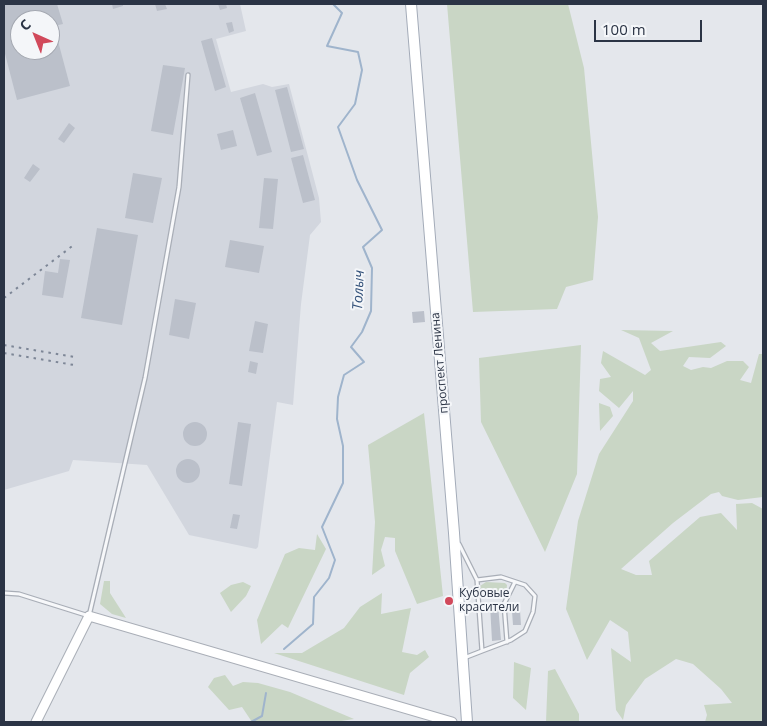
<!DOCTYPE html>
<html>
<head>
<meta charset="utf-8">
<style>
	body { margin:0 }
	#map { position:relative; width:767px; height:726px; overflow:hidden; background:#e4e7ec; font-family:"Open Sans",sans-serif }
	canvas { display:block }
	.frame { position:absolute; inset:0; border:5px solid #2b3445; pointer-events:none }
	.north { position:absolute; left:10px; top:10px; width:50px; height:50px; box-sizing:border-box; background:#f4f6f9; border:1px solid #a4a8b1; border-radius:50%; rotate:316deg; font-size:14px; font-weight:700; line-height:20px; text-align:center; color:#2b3445 }
	.north::after { content:''; display:block; margin:auto; width:18px; height:22px; background:#d1495b; clip-path:polygon(50% 0,100% 100%,50% 72%,0 100%) }
	.scale { position:absolute; left:594px; top:20px; width:108px; height:22px; box-sizing:border-box; border:2px solid #2b3445; border-top:0; padding-left:6px; font-size:15px; line-height:18px; white-space:nowrap; color:#2b3445; -webkit-text-stroke:4px #f4f6f9; paint-order:stroke }
</style>
</head>
<body>
<div id="map">
<canvas width="767" height="726"></canvas>
<div class="frame"></div>
<div class="north">С</div>
<div class="scale">100 m</div>
</div>
<script>
const context = document.querySelector('canvas').getContext('2d');
context.lineJoin = 'round';
function fillPath(path, color) { context.fillStyle = color; context.fill(path, 'evenodd'); }
const toPath = rows => new Path2D(rows.map(r => 'M' + r).join(''));
function strokePath(path, color, width, dash) { context.strokeStyle = color; context.lineWidth = width; context.lineCap = dash ? 'butt' : 'round'; context.setLineDash(dash || []); context.stroke(path); }
function write(font, color, halo, rows, align = 'center') {
  context.font = font + ' "Open Sans",sans-serif'; context.lineWidth = 4; context.setLineDash([]); context.textBaseline = 'middle'; context.strokeStyle = halo; context.fillStyle = color; for (const [text, x, y, turn = 0] of rows) {
    context.save(); context.translate(x, y); context.rotate((+turn || 0) * Math.PI / 180); context.textAlign = isNaN(turn) ? turn : align; if (halo) context.strokeText(text, 0, 0); context.fillText(text, 0, 0); context.restore();
  }
}
const built = toPath([
	[4,4,240,4,246,31,216,39,231,92,263,84,272,87,289,84,319,198,321,222,310,235,301,304,293,405,277,402,258,547,256,549,189,535,147,465,73,460,69,471,4,490],
	[20,20,50,20,50,50,20,50]
]);
const green = toPath([
	[447,4,568,4,584,68,598,217,593,280,566,287,557,309,473,312],
	[621,330,673,331,651,343,660,351,721,342,726,346,710,358,689,357,683,366,691,370,703,367,711,368,727,361,743,361,749,367,740,380,751,383,759,354,763,354,763,497,738,500,722,496,719,492,711,494,673,523,621,569,636,575,652,575,649,561,700,517,721,513,737,530,736,504,752,503,763,509,763,722,705,722,707,715,704,705,732,703,721,689,693,664,676,659,645,679,626,705,623,720,616,710,611,648,631,662,628,632,610,620,587,660,566,609,578,521,599,454,633,401,633,391,619,408,599,391,600,379,611,377,601,363,603,351,645,375,651,370,639,338],
	[581,345,577,474,545,552,481,422,479,358],
	[599,403,610,407,613,416,600,431],
	[424,413,443,596,417,604,395,551,395,538,385,537,381,550,385,566,372,575,375,522,368,445],
	[317,534,326,549,288,628,282,624,261,644,257,620,285,554,299,548,315,550],
	[104,581,110,581,110,593,126,618,112,614,100,604],
	[243,582,251,586,246,596,231,612,220,593,231,585],
	[486,582,505,583,507,585,506,595,503,598,482,597,480,595,480,586],
	[382,593,381,614,411,608,402,652,417,655,425,650,429,657,410,673,404,695,274,653,302,653,344,628,360,607],
	[514,662,531,668,526,710,513,698],
	[555,669,579,714,579,722,546,722,548,671],
	[225,675,233,686,243,682,258,683,290,692,354,719,335,722,252,722,242,707,229,710,208,687,214,678]
]);
const stream = toPath([
	[284,649,313,624,314,597,329,578,335,560,322,527,343,483,343,446,337,419,338,397,344,375,364,362,351,347,362,332,371,311,372,268,363,247,382,230,357,180,338,127,355,104,362,70,358,52,327,46,342,13,333,4],
	[251,722,262,716,266,693]
]);
const building = toPath([
	[4,4,57,4,63,24,54,26,70,86,17,100,4,50],
	[20,20,50,20,50,50,20,50],
	[112,4,123,4,123,6,113,9],
	[155,4,165,4,167,9,157,11],
	[218,4,226,4,227,8,220,10],
	[232,22,234,31,229,33,226,23],
	[212,38,226,87,215,91,201,41],
	[163,65,185,68,173,135,151,131],
	[287,87,304,149,291,152,275,90],
	[255,93,272,152,257,156,240,98],
	[69,123,75,128,64,143,58,139],
	[233,130,237,146,221,150,217,134],
	[303,155,315,200,303,203,291,158],
	[33,164,40,169,30,182,24,178],
	[133,173,162,178,153,223,125,218],
	[264,178,278,179,273,229,259,228],
	[97,228,138,235,122,325,81,318],
	[230,240,264,246,259,273,225,267],
	[60,259,70,260,63,298,42,295,45,271,58,273],
	[175,299,196,303,189,339,169,335],
	[424,311,425,322,413,323,412,312],
	[255,321,268,324,263,353,249,351],
	[250,361,258,363,256,374,248,372],
	'183 434a12 12 0 1 1 24 0a12 12 0 1 1-24 0Z',
	[238,422,251,424,242,486,229,484],
	'176 471a12 12 0 1 1 24 0a12 12 0 1 1-24 0Z',
	[233,514,240,515,237,529,230,528],
	[490,605,498,605,501,640,492,641],
	[520,610,521,625,513,625,512,611]
]);
const lane = toPath([
	[459,544,477,580,482,651,464,658],
	[477,580,501,577,525,585,535,596,533,612,525,631,511,640,482,651],
	[4,593,19,594,89,616,145,378,179,187,188,75],
	[507,642,504,604,515,582]
]);
const secondary = toPath([
	[36,722,89,616,452,722]
]);
const primary = toPath([
	[411,4,454,533,467,722]
]);
const rail = toPath([
	[4,298,75,244],
	[4,345,75,357],
	[4,353,74,365]
]);
const markers = [
	[449,601,5,"#d1495b"]
];
const streetNames = [
	["проспект Ленина",440,363,-95]
];
const poiNames = [
	["Кубовые",459,594],
	["красители",459,608]
];
const waterNames = [
	["Толыч",359,290,-87]
];
fillPath(built, '#d2d6de');
fillPath(green, '#c9d6c5');
strokePath(stream, '#9fb4cc', 2);
fillPath(building, '#bbc0ca');
strokePath(lane, '#a9aeb7', 5.5);
strokePath(secondary, '#a9aeb7', 11);
strokePath(primary, '#a3abb8', 12);
strokePath(lane, '#f7f8fa', 3);
strokePath(secondary, '#fff', 9);
strokePath(primary, '#fff', 10);
strokePath(rail, '#7d8696', 2, [2.5, 5]);
for (const [x, y, r, color] of markers) { const dot = new Path2D(); dot.arc(x, y, r, 0, 2 * Math.PI); context.fillStyle = color; context.fill(dot); strokePath(dot, '#f4f6f9', 2); }
write('12px', '#2b3445', '#f4f6f9', streetNames);
write('12px', '#2b3445', '#f4f6f9', poiNames, 'left');
write('italic 14px', '#34527a', '#f4f6f9', waterNames);
</script>
</body>
</html>
